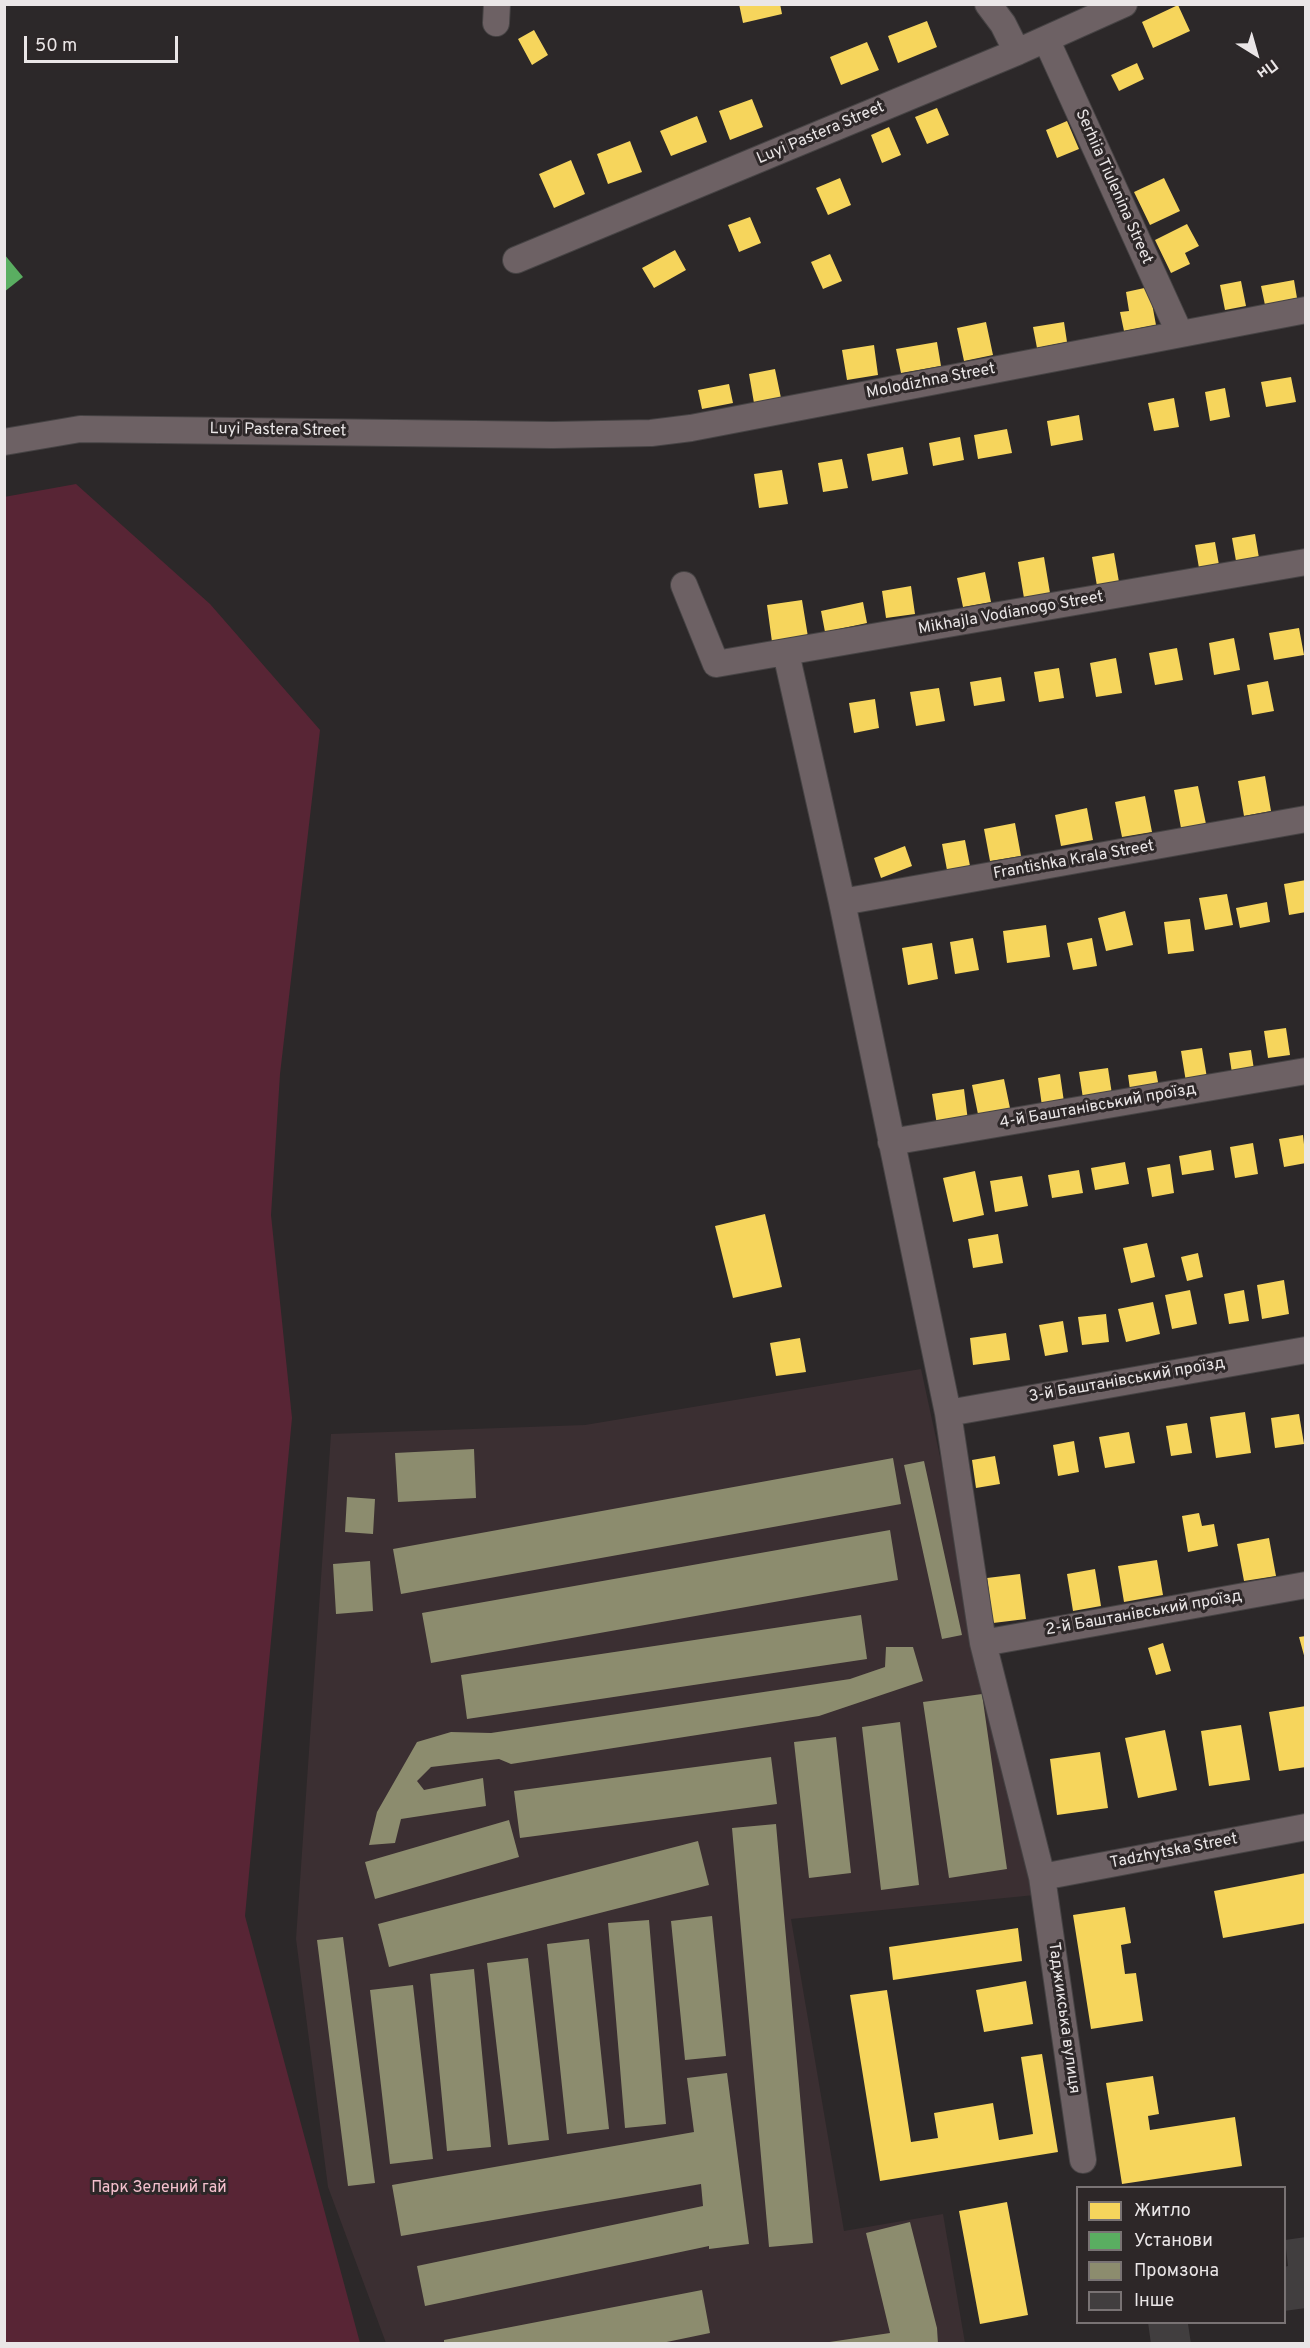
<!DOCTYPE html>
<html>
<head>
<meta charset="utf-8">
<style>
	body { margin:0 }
	#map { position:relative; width:1310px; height:2348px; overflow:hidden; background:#2c2829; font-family:Overpass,sans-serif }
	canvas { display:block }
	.frame { position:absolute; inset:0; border:6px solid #eae6e7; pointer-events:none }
	.legend { position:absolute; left:1076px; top:2186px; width:210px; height:138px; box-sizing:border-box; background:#2d2728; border:2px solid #797374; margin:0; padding:8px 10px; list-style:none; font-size:18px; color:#eae6e7 }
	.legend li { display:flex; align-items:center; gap:12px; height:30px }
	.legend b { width:30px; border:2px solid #797374 }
	.north { position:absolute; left:1226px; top:24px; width:60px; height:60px; -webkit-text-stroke:4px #2d2728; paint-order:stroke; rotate:143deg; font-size:16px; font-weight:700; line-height:24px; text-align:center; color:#eae6e7 }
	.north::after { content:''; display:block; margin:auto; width:21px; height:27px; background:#eae6e7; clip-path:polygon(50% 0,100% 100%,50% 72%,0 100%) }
	.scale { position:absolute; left:24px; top:36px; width:154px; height:27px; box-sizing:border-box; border:3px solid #eae6e7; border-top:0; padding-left:8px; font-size:18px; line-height:21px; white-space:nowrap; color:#eae6e7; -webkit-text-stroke:4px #2d2728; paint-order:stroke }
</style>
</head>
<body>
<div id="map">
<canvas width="1310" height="2348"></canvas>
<div class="frame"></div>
<ul class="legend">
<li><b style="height:16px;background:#f6d55c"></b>Житло</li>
<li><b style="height:16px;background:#5aae61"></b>Установи</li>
<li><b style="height:16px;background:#8c8c6e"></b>Промзона</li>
<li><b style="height:16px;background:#413e3f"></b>Інше</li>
</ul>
<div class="north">Пн</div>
<div class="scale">50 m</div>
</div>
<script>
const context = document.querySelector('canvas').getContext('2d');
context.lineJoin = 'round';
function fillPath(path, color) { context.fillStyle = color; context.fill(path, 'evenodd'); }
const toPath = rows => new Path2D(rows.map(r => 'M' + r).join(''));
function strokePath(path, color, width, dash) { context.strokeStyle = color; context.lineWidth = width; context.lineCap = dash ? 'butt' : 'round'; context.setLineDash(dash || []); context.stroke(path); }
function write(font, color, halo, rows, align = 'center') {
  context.font = font + ' Overpass,sans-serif'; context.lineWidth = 6; context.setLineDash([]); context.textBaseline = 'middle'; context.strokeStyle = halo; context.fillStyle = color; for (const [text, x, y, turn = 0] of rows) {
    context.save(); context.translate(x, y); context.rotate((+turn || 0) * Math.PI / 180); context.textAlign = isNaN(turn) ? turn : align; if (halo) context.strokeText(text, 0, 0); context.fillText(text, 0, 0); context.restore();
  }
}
const built = toPath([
	[921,1369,1035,1895,791,1919,844,2231,943,2214,965,2343,386,2343,328,2187,296,1939,331,1434,585,1425]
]);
const green = toPath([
	[76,484,210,604,320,730,280,1074,271,1215,292,1418,245,1916,360,2343,5,2343,4,497]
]);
const homes = toPath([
	[739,4,780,4,782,14,743,23],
	[1178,5,1190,31,1153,48,1142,22],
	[927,21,937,47,898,63,888,36],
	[534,30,548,55,532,65,518,39],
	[867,42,879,70,841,85,830,57],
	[1137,63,1144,79,1119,91,1111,75],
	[752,99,763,127,730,140,719,111],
	[937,108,949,135,927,144,915,117],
	[697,116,707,142,671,156,660,131],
	[1067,121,1079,149,1057,158,1046,130],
	[889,127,901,155,882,163,871,135],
	[630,141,642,172,608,184,597,154],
	[571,160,585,194,554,208,539,174],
	[840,178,851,205,828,215,816,188],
	[1164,178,1180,211,1150,225,1134,192],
	[750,217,761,243,739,252,728,225],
	[1187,224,1199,246,1185,253,1190,264,1171,273,1155,240],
	[675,250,686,270,654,288,642,268],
	[830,254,842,281,823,289,811,262],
	[1294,280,1297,298,1265,305,1261,286],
	[1241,281,1246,306,1225,310,1220,285],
	[1149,287,1156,325,1124,331,1120,312,1129,311,1126,292],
	[986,322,993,355,964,361,957,328],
	[1064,322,1067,342,1037,348,1033,327],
	[937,342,941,366,901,373,896,349],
	[874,345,878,375,847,380,842,350],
	[775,369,781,398,754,403,749,374],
	[1291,377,1296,402,1266,407,1261,382],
	[729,384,733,403,702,409,698,390],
	[1225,388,1230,417,1210,421,1205,392],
	[1174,398,1179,427,1154,431,1148,403],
	[1079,415,1083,440,1051,446,1047,421],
	[1007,429,1012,453,978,459,974,435],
	[960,437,964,460,933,466,929,443],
	[903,447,908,474,872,481,867,454],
	[842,459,848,488,823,492,818,463],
	[782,470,788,504,759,508,754,474],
	[1255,534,1259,558,1236,561,1232,538],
	[1215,542,1219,565,1199,568,1195,545],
	[1114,553,1119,582,1097,586,1092,557],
	[1044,557,1050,593,1024,598,1018,562],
	[985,572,991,602,963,607,957,578],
	[911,586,915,614,886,618,882,591],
	[802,600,808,637,772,642,767,605],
	[863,602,867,623,825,632,821,611],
	[1299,628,1304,655,1274,660,1269,633],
	[1234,638,1240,670,1214,675,1209,643],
	[1177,648,1183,680,1155,685,1149,653],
	[1116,658,1122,693,1096,697,1090,663],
	[1059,668,1064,698,1039,702,1034,672],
	[1001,677,1005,701,974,706,970,682],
	[1268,681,1274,711,1252,715,1247,685],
	[939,688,945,721,916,726,910,692],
	[875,699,879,728,854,733,849,703],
	[1265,776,1271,811,1244,816,1238,781],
	[1198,786,1206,824,1181,828,1174,790],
	[1145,796,1152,832,1122,837,1115,802],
	[1087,808,1093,840,1061,846,1055,815],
	[1015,823,1021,856,990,861,984,829],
	[965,840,970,866,947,870,942,844],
	[905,846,912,866,881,878,874,858],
	[1306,880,1306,912,1289,915,1284,884],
	[1227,894,1233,925,1205,930,1199,898],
	[1267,902,1270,922,1240,928,1236,908],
	[1125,911,1133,945,1106,951,1098,918],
	[1190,919,1194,951,1168,954,1164,922],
	[1046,925,1050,957,1007,963,1003,931],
	[973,938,979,970,955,974,950,942],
	[1092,938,1097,966,1073,970,1067,943],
	[932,943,938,979,908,985,902,948],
	[1286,1028,1290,1055,1268,1058,1264,1031],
	[1202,1048,1207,1078,1186,1082,1181,1051],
	[1251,1050,1255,1076,1233,1080,1229,1053],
	[1108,1068,1113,1101,1084,1105,1079,1072],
	[1156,1071,1160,1093,1131,1097,1128,1075],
	[1060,1074,1064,1102,1042,1106,1038,1078],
	[1004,1079,1011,1113,979,1119,972,1085],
	[964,1089,968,1121,937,1125,932,1094],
	[1303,1135,1306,1163,1284,1167,1279,1139],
	[1253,1143,1258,1174,1235,1178,1230,1147],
	[1211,1150,1214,1170,1182,1175,1179,1156],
	[1125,1162,1129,1184,1095,1190,1091,1168],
	[1170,1164,1174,1193,1152,1197,1147,1168],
	[1079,1170,1083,1193,1052,1198,1048,1175],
	[975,1171,984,1215,953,1222,943,1178],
	[1022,1176,1028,1206,995,1212,990,1181],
	[765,1214,782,1287,733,1298,715,1226],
	[998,1234,1003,1263,973,1268,968,1239],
	[1147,1243,1155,1277,1131,1283,1123,1248],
	[1198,1253,1203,1277,1187,1281,1181,1257],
	[1284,1280,1289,1314,1262,1319,1257,1285],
	[1190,1290,1197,1324,1172,1329,1165,1295],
	[1244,1290,1249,1321,1229,1324,1224,1294],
	[1153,1302,1160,1334,1126,1342,1118,1309],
	[1106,1314,1109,1342,1082,1345,1078,1317],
	[1063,1321,1068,1352,1045,1356,1039,1325],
	[1006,1333,1010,1360,973,1365,970,1338],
	[800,1338,806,1372,776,1376,770,1343],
	[1245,1412,1251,1453,1216,1458,1210,1417],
	[1299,1414,1304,1444,1275,1448,1271,1418],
	[1187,1423,1192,1453,1171,1456,1166,1426],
	[1129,1432,1135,1463,1105,1468,1099,1437],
	[1074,1441,1079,1472,1058,1476,1053,1445],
	[995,1456,1000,1484,976,1488,972,1460],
	[1199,1513,1202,1526,1214,1524,1218,1546,1188,1552,1182,1516],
	[1269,1538,1276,1576,1244,1581,1237,1544],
	[1157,1560,1163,1595,1124,1602,1118,1566],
	[1095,1569,1101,1606,1073,1611,1067,1574],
	[1020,1574,1026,1619,993,1623,987,1578],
	[1306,1636,1306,1659,1305,1659,1299,1637],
	[1163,1643,1171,1671,1156,1675,1148,1648],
	[1306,1706,1306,1767,1279,1771,1269,1712],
	[1241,1725,1250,1780,1209,1786,1201,1731],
	[1165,1730,1177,1790,1138,1798,1125,1738],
	[1100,1752,1108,1808,1057,1815,1050,1759],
	[1306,1873,1306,1923,1223,1938,1214,1891],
	[1125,1907,1131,1943,1121,1945,1125,1974,1136,1973,1143,2021,1091,2029,1073,1915],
	[1018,1928,1022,1961,893,1980,889,1947],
	[1026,1981,1033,2024,984,2032,976,1990],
	[887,1990,911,2142,938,2138,934,2113,993,2103,999,2140,1033,2134,1021,2057,1042,2054,1058,2152,880,2181,850,1995],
	[1153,2076,1159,2114,1148,2116,1150,2130,1235,2117,1242,2166,1122,2184,1106,2083],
	[1007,2202,1028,2315,980,2324,959,2211]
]);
const public = toPath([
	[4,254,23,277,4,292]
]);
const industry = toPath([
	[474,1449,476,1498,398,1502,395,1453],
	[893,1458,901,1504,401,1594,393,1549],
	[924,1461,962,1635,942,1639,904,1465],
	[347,1497,375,1499,373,1534,345,1532],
	[890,1530,898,1580,431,1663,422,1613],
	[370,1561,373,1611,336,1614,333,1564],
	[861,1615,867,1659,467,1719,461,1675],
	[886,1647,913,1647,923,1681,819,1716,511,1764,499,1759,431,1767,417,1781,424,1790,483,1778,486,1806,401,1819,395,1843,369,1845,377,1812,417,1742,451,1732,491,1733,850,1679,885,1667],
	[982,1694,1007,1869,949,1878,923,1702],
	[900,1722,919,1885,881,1890,862,1727],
	[836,1737,851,1873,809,1878,794,1742],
	[771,1757,777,1804,520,1838,514,1791],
	[509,1820,519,1857,375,1899,365,1862],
	[776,1824,813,2243,769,2247,732,1828],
	[698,1841,709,1885,389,1967,378,1924],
	[712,1916,726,2056,685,2060,671,1921],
	[649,1920,666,2124,625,2128,608,1923],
	[343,1937,375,2183,348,2186,317,1940],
	[589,1939,609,2129,567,2134,547,1944],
	[528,1958,549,2140,508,2145,487,1963],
	[474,1969,491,2147,447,2151,430,1974],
	[413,1985,433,2159,390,2164,370,1990],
	[727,2073,749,2244,709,2249,709,2246,425,2306,417,2266,703,2206,701,2184,401,2236,392,2185,694,2132,687,2078],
	[910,2222,937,2328,938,2344,816,2344,890,2333,866,2233],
	[702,2290,710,2333,657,2344,444,2344,444,2340]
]);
const building = toPath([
	[1306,2237,1306,2308,1284,2311,1284,2267,1288,2266,1285,2240],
	[1148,2322,1192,2322,1188,2324,1191,2344,1151,2344]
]);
const minor = toPath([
	[988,4,1003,24,1017,52],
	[496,23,497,4],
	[1046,39,1180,334],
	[516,260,1017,52,1124,4],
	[4,442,80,429,553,435,651,433,691,428,1306,310],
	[684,585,716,664,1306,562],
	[786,653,842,902,948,1413,983,1643,1042,1877,1083,2160],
	[842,902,1306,819],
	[891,1142,1306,1071],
	[948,1413,1306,1350],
	[983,1643,1306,1585],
	[1042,1877,1306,1827]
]);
const streetNames = [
	["Luyi Pastera Street",821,134,-23],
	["Serhiia Tiulenina Street",1113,187,66],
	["Molodizhna Street",931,382,-11],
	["Luyi Pastera Street",278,431,1],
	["Mikhajla Vodianogo Street",1011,614,-10],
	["Frantishka Krala Street",1074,861,-10],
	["4-й Баштанівський проїзд",1098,1107,-10],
	["3-й Баштанівський проїзд",1127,1381,-10],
	["2-й Баштанівський проїзд",1144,1614,-10],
	["Tadzhytska Street",1174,1852,-11],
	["Таджикська вулиця",1063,2018,82]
];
const parkNames = [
	["Парк Зелений гай",159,2189]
];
fillPath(built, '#3b2f32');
fillPath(green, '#582535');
fillPath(homes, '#f6d55c');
fillPath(public, '#5aae61');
fillPath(industry, '#8c8c6e');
fillPath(building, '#413e3f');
strokePath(minor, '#464344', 28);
strokePath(minor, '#6d6164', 26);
write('16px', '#eae6e7', '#2d2728', streetNames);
write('16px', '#f4c0cd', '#2d2728', parkNames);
</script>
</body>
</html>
